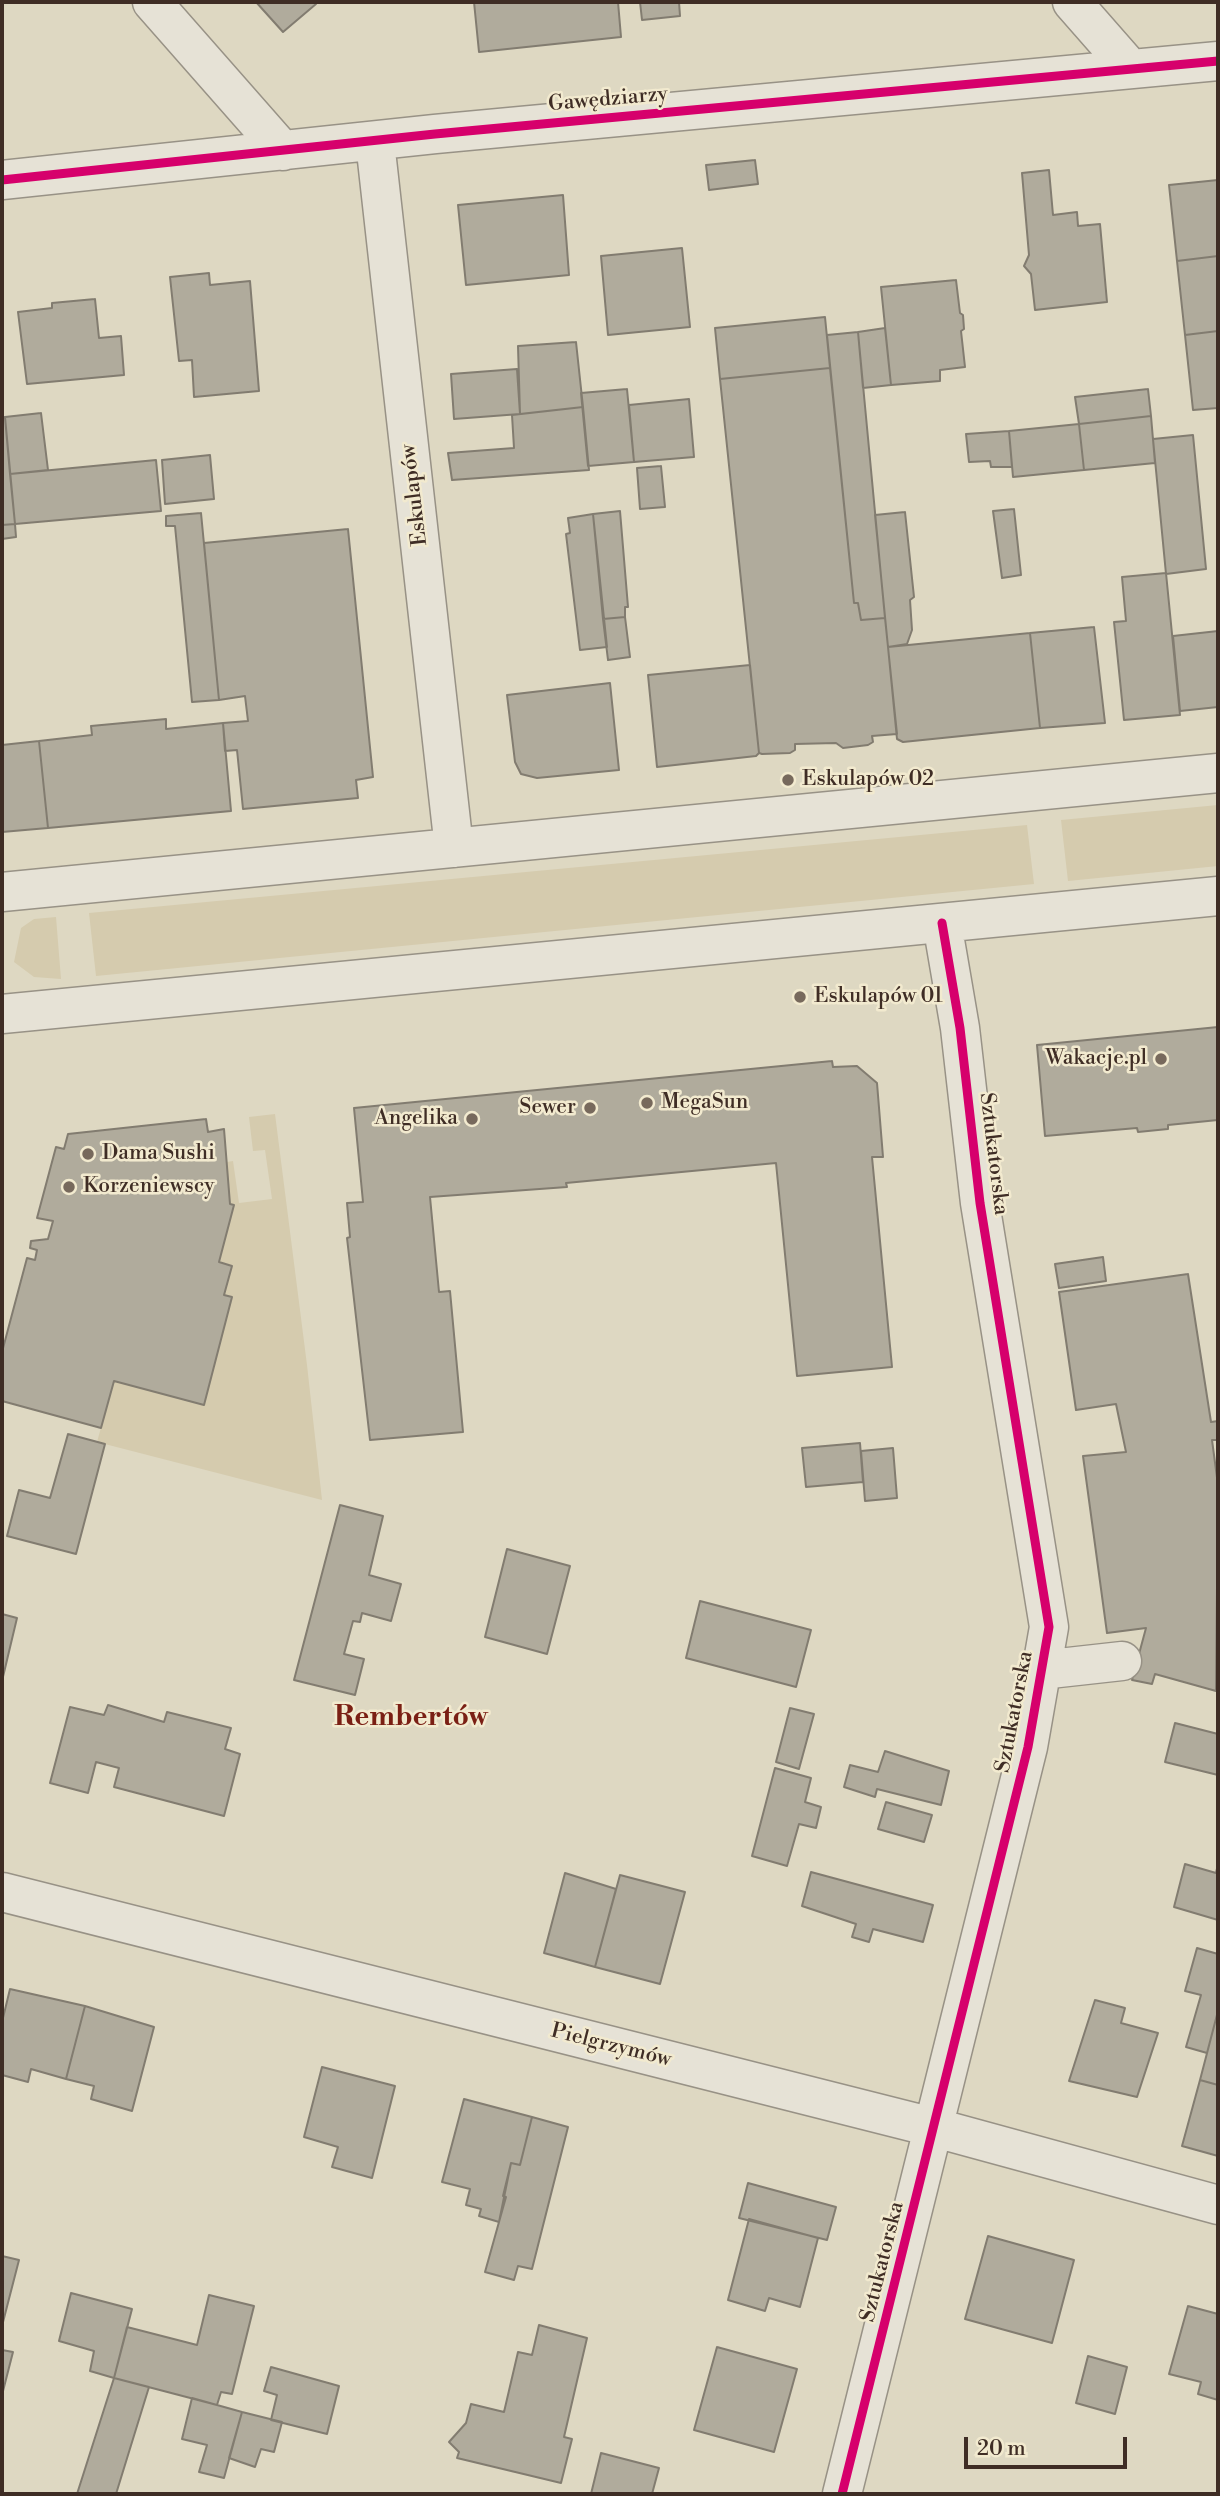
<!DOCTYPE html>
<html>
<head>
<meta charset="utf-8">
<style>
	body { margin:0 }
	#map { position:relative; width:1220px; height:2496px; overflow:hidden; background:#ded8c2; font-family:"Libre Bodoni",serif }
	canvas { display:block }
	.frame { position:absolute; inset:0; border:4px solid #3f2d25; pointer-events:none }
	.scale { position:absolute; left:964px; top:2437px; width:163px; height:32px; box-sizing:border-box; border:4px solid #3f2d25; border-top:0; padding-left:9px; font-size:21px; line-height:24px; white-space:nowrap; color:#3f2d25; -webkit-text-stroke:5px #f2eacf; paint-order:stroke }
</style>
</head>
<body>
<div id="map">
<canvas width="1220" height="2496"></canvas>
<div class="frame"></div>
<div class="scale">20 m</div>
</div>
<script>
const context = document.querySelector('canvas').getContext('2d');
context.lineJoin = 'round';
function fillPath(path, color) { context.fillStyle = color; context.fill(path, 'evenodd'); }
const toPath = rows => new Path2D(rows.map(r => 'M' + r).join(''));
function strokePath(path, color, width, dash) { context.strokeStyle = color; context.lineWidth = width; context.lineCap = dash ? 'butt' : 'round'; context.setLineDash(dash || []); context.stroke(path); }
function write(font, color, halo, rows, align = 'center') {
  context.font = font + ' "Libre Bodoni",serif'; context.lineWidth = 5; context.setLineDash([]); context.textBaseline = 'middle'; context.strokeStyle = halo; context.fillStyle = color; for (const [text, x, y, turn = 0] of rows) {
    context.save(); context.translate(x, y); context.rotate((+turn || 0) * Math.PI / 180); context.textAlign = isNaN(turn) ? turn : align; if (halo) context.strokeText(text, 0, 0); context.fillText(text, 0, 0); context.restore();
  }
}
const green = toPath([
	[1218,805,1218,866,1068,881,1061,820],
	[1027,825,1034,884,96,976,89,913],
	[56,917,61,979,34,977,14,962,21,928,34,919],
	[275,1114,307,1365,322,1500,97,1442,114,1381,204,1405,231,1297,224,1295,219,1262,234,1205,230,1204,227,1162,233,1161,239,1203,272,1199,265,1150,253,1151,249,1117]
]);
const building = toPath([
	[256,2,314,2,316,4,283,32,256,2],
	[474,2,618,2,621,37,479,52,474,2],
	[640,2,679,2,680,16,642,20,640,2],
	[755,160,758,184,709,190,706,165,755,160],
	[1049,170,1053,215,1077,212,1078,226,1100,224,1107,302,1035,310,1031,274,1024,266,1029,255,1022,173,1049,170],
	[1218,180,1218,256,1177,261,1169,185,1218,180],
	[563,195,569,275,466,285,458,205,563,195],
	[682,248,690,327,608,335,601,256,682,248],
	[1218,256,1218,331,1185,335,1177,261,1218,256],
	[209,273,210,285,250,281,259,391,194,397,192,360,179,361,170,277,209,273],
	[956,280,960,313,963,315,964,329,961,331,965,367,940,370,940,381,891,385,881,287,956,280],
	[95,299,99,338,121,336,124,375,27,384,18,312,52,308,52,303,95,299],
	[825,317,830,368,720,379,715,328,825,317],
	[885,328,891,385,863,388,858,332,885,328],
	[1218,331,1218,408,1193,410,1185,335,1218,331],
	[858,332,885,618,861,620,858,603,854,603,827,335,858,332],
	[576,342,583,407,520,414,518,346,576,342],
	[830,368,854,603,858,603,861,620,885,618,897,734,872,736,873,742,868,745,843,748,836,743,795,744,795,750,790,753,762,754,759,753,720,379,830,368],
	[517,369,520,414,454,419,451,374,517,369],
	[627,389,634,462,588,466,581,393,627,389],
	[1148,389,1151,416,1079,424,1075,397,1148,389],
	[689,399,694,457,634,462,629,405,689,399],
	[583,407,589,470,452,480,448,453,514,448,512,415,583,407],
	[41,413,48,470,10,474,5,417,41,413],
	[1151,416,1155,463,1084,470,1079,424,1151,416],
	[5,417,15,524,2,525,2,418,5,417],
	[1079,424,1084,470,1013,477,1009,431,1079,424],
	[1009,431,1012,467,991,467,990,461,969,462,966,434,1009,431],
	[1193,435,1206,569,1166,574,1153,439,1193,435],
	[210,455,214,499,165,504,162,460,210,455],
	[156,460,161,511,15,524,10,474,156,460],
	[661,466,665,507,640,509,637,468,661,466],
	[1014,509,1021,575,1002,578,993,511,1014,509],
	[620,511,628,607,625,607,625,617,603,619,593,514,620,511],
	[905,512,914,597,910,600,912,630,907,644,888,647,875,515,905,512],
	[201,513,219,700,192,702,175,526,166,526,166,516,201,513],
	[593,514,607,647,580,650,566,534,570,533,568,518,593,514],
	[15,524,16,537,2,539,2,525,15,524],
	[348,529,373,777,356,780,358,798,243,809,237,750,225,751,223,723,248,721,245,696,219,700,204,543,348,529],
	[1166,573,1180,715,1124,720,1114,622,1126,621,1122,577,1166,573],
	[625,617,630,657,608,660,603,619,625,617],
	[1094,627,1105,723,1040,728,1030,633,1094,627],
	[1218,631,1218,707,1180,711,1173,636,1218,631],
	[1030,633,1040,728,903,742,897,739,888,647,1030,633],
	[750,665,759,753,756,756,657,767,648,675,750,665],
	[610,683,619,770,537,778,521,774,515,762,507,695,610,683],
	[166,719,166,729,223,723,231,811,48,828,39,741,92,735,91,726,166,719],
	[39,741,48,828,2,832,2,745,39,741],
	[1218,1027,1218,1120,1168,1125,1168,1129,1138,1132,1137,1128,1045,1136,1037,1045,1218,1027],
	[832,1061,833,1067,857,1066,877,1083,883,1157,872,1157,892,1367,797,1376,776,1163,566,1183,567,1187,430,1197,439,1292,450,1291,463,1432,370,1440,347,1238,350,1237,347,1203,363,1202,354,1108,832,1061],
	[206,1119,208,1132,224,1129,230,1204,234,1205,219,1262,232,1266,224,1295,232,1297,204,1405,114,1381,101,1428,2,1401,2,1352,27,1258,35,1260,37,1250,30,1248,31,1241,48,1239,53,1221,37,1218,56,1147,64,1149,68,1134,206,1119],
	[1103,1257,1106,1281,1059,1288,1055,1264,1103,1257],
	[1188,1274,1211,1422,1218,1421,1218,1440,1212,1440,1218,1485,1216,1691,1155,1674,1152,1684,1132,1680,1146,1628,1107,1633,1083,1456,1126,1452,1116,1404,1076,1410,1059,1292,1188,1274],
	[68,1434,105,1444,76,1554,7,1536,19,1490,50,1498,68,1434],
	[860,1443,863,1482,806,1487,802,1448,860,1443],
	[893,1448,897,1498,865,1501,861,1451,893,1448],
	[340,1505,383,1516,369,1575,401,1584,391,1621,362,1613,360,1622,353,1621,344,1654,364,1659,355,1695,294,1680,340,1505],
	[507,1549,570,1566,547,1654,485,1637,507,1549],
	[700,1601,811,1630,796,1687,686,1658,700,1601],
	[2,1614,17,1618,2,1681,2,1614],
	[108,1705,164,1722,167,1712,231,1728,225,1749,240,1754,224,1816,114,1787,119,1768,96,1762,88,1793,50,1783,70,1707,104,1715,108,1705],
	[790,1708,814,1714,799,1769,776,1762,790,1708],
	[1175,1723,1218,1734,1218,1775,1165,1762,1175,1723],
	[885,1751,949,1771,941,1805,877,1789,875,1797,844,1787,850,1765,878,1772,885,1751],
	[775,1768,811,1778,805,1802,821,1807,816,1828,799,1824,787,1866,752,1856,775,1768],
	[886,1802,932,1815,924,1842,878,1829,886,1802],
	[1185,1864,1216,1873,1218,1864,1218,1920,1174,1907,1185,1864],
	[811,1872,933,1905,923,1942,873,1929,869,1942,852,1937,856,1924,802,1906,811,1872],
	[565,1873,616,1889,595,1967,544,1953,565,1873],
	[620,1875,685,1892,660,1984,595,1967,620,1875],
	[1197,1948,1218,1954,1218,2011,1207,2053,1186,2047,1201,1995,1185,1991,1197,1948],
	[10,1989,85,2006,66,2079,31,2069,28,2082,2,2075,2,2022,10,1989],
	[1095,2000,1125,2008,1121,2023,1158,2033,1137,2097,1069,2081,1095,2000],
	[85,2006,154,2027,132,2111,91,2099,94,2086,66,2079,85,2006],
	[1218,2011,1218,2085,1200,2080,1218,2011],
	[322,2067,395,2086,372,2178,332,2167,338,2147,304,2137,322,2067],
	[1200,2080,1218,2085,1218,2156,1182,2146,1200,2080],
	[464,2099,532,2117,520,2165,511,2163,499,2222,479,2216,481,2209,466,2205,470,2189,442,2182,464,2099],
	[532,2117,568,2127,532,2269,518,2266,514,2280,485,2272,506,2197,503,2196,511,2163,520,2165,532,2117],
	[748,2183,836,2207,827,2240,739,2218,748,2183],
	[749,2219,818,2238,800,2307,769,2298,765,2311,728,2300,749,2219],
	[988,2236,1074,2260,1052,2343,965,2319,988,2236],
	[2,2256,19,2260,2,2326,2,2256],
	[71,2293,132,2309,114,2378,90,2371,94,2351,59,2341,71,2293],
	[209,2295,254,2306,232,2394,221,2392,217,2405,114,2378,127,2327,197,2345,209,2295],
	[1188,2306,1218,2314,1218,2400,1198,2394,1201,2382,1169,2374,1188,2306],
	[539,2325,587,2338,564,2437,572,2439,561,2483,457,2458,459,2452,449,2442,466,2423,471,2404,504,2412,518,2352,532,2355,539,2325],
	[717,2347,797,2369,774,2452,694,2430,717,2347],
	[2,2350,13,2352,2,2395,2,2350],
	[1088,2356,1127,2367,1115,2414,1076,2403,1088,2356],
	[271,2367,339,2386,327,2434,271,2420,277,2395,264,2391,271,2367],
	[114,2378,149,2387,116,2494,77,2494,114,2378],
	[192,2398,242,2412,224,2478,199,2472,207,2445,182,2439,192,2398],
	[242,2412,282,2422,274,2452,261,2449,255,2467,229,2458,242,2412],
	[601,2453,659,2468,652,2494,591,2494,601,2453]
]);
const minor = toPath([
	[152,2,283,151],
	[1072,2,1129,67],
	[375,142,454,848],
	[2,180,435,134,1218,61],
	[2,892,1218,773],
	[2,1014,1218,896],
	[1041,1670,1122,1661],
	[2,1892,936,2128,1218,2205],
	[842,2494,1028,1747,1049,1627,980,1203,960,1028,942,923]
]);
const cycleway = toPath([
	[2,180,435,134,1218,61],
	[842,2494,1028,1747,1049,1627,980,1203,960,1028,942,923]
]);
const markers = [
	[788,780,7,"#77695c"],
	[800,997,7,"#77695c"],
	[1161,1059,7,"#77695c"],
	[647,1103,7,"#77695c"],
	[590,1108,7,"#77695c"],
	[472,1119,7,"#77695c"],
	[88,1154,7,"#77695c"],
	[69,1187,7,"#77695c"]
];
const streetNames = [
	["Gawędziarzy",608,100,-5],
	["Eskulapów",415,495,-97],
	["Sztukatorska",993,1154,83],
	["Sztukatorska",1015,1712,-79],
	["Pielgrzymów",611,2046,14],
	["Sztukatorska",883,2262,-76]
];
const poiNames = [
	["Eskulapów 02",802,780],
	["Eskulapów 01",814,997],
	["Wakacje.pl",1147,1059,"right"],
	["MegaSun",661,1103],
	["Sewer",576,1108,"right"],
	["Angelika",458,1119,"right"],
	["Dama Sushi",102,1154],
	["Korzeniewscy",83,1187]
];
const districtNames = [
	["Rembertów",411,1718]
];
fillPath(green, '#d5cbae');
fillPath(building, '#b0ab9c');
strokePath(building, '#827c70', 2);
strokePath(minor, '#989286', 41);
strokePath(minor, '#e6e2d6', 38);
strokePath(cycleway, '#d6006c', 9);
for (const [x, y, r, color] of markers) { const dot = new Path2D(); dot.arc(x, y, r, 0, 2 * Math.PI); context.fillStyle = color; context.fill(dot); strokePath(dot, '#f2eacf', 2.5); }
write('21px', '#3f2d25', '#f2eacf', streetNames);
write('21px', '#3f2d25', '#f2eacf', poiNames, 'left');
write('bold 28px', '#7a1f14', '#f2eacf', districtNames);
</script>
</body>
</html>
